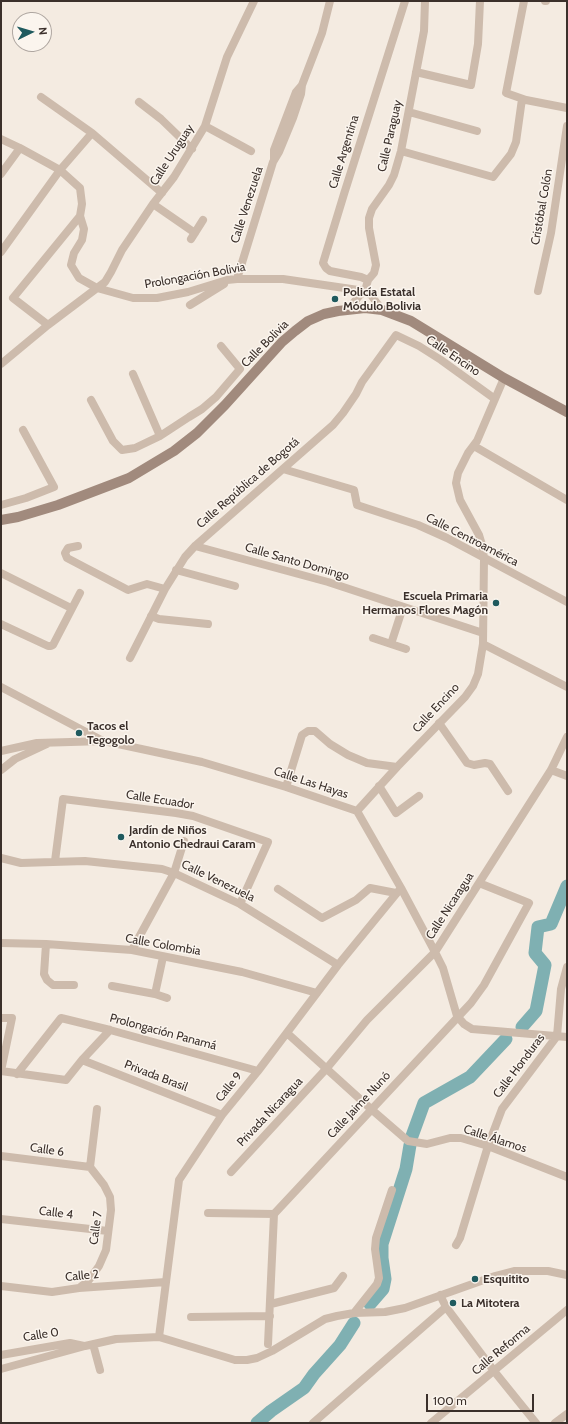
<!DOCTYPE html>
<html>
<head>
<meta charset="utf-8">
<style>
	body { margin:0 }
	#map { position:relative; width:568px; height:1424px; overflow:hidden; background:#f4ebe1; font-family:Cabin,sans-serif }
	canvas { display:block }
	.frame { position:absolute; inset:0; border:2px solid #3b302b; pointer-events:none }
	.north { position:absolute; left:12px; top:12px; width:40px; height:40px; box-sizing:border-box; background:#fbf5ee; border:1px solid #aea6a0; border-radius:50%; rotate:85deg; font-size:11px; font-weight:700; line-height:16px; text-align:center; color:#3b302b }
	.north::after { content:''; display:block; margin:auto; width:14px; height:18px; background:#1f5a5e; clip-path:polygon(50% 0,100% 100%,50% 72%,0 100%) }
	.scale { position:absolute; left:426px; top:1394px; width:108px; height:18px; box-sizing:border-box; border:2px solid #3b302b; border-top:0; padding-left:5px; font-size:12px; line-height:14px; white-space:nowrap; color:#3b302b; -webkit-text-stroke:3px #fbf5ee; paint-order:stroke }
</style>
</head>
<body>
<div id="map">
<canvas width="568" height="1424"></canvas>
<div class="frame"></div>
<div class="north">N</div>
<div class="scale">100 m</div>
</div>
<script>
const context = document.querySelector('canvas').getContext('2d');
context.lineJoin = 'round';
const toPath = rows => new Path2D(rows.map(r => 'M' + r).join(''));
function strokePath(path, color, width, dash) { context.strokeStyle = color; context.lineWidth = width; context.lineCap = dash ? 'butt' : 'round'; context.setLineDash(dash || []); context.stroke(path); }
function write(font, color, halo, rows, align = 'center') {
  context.font = font + ' Cabin,sans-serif'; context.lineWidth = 3; context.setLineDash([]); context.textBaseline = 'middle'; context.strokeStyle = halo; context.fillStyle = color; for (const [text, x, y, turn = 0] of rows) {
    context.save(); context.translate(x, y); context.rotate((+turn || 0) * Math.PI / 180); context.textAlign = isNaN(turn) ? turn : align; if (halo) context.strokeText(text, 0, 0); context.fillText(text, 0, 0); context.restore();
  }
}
const river = toPath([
	[522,1027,536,1011,545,965,535,953,538,927,551,924,567,886],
	[412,1136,424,1103,470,1077,506,1039],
	[370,1304,383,1289,385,1279,382,1258,382,1244,406,1169,410,1145],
	[257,1423,271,1411,304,1388,314,1374,340,1345,354,1323]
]);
const minor = toPath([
	[524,1,506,93,526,100,567,108],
	[545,1,546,1],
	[416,72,471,85,478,44,480,1],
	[41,97,92,133,162,193],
	[139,102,161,119,192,149],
	[409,112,477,131],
	[205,126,251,151],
	[1,139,20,148,60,170,80,188,82,204,80,216,84,229,82,240,74,253,71,265,79,278,97,288,133,298,157,298,188,292,227,280,237,279,283,279,365,291,371,295,382,310],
	[401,151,493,177,511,154,516,142,522,99],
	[274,159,274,150,296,92,302,85,322,33,330,1],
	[1,174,20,148],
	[153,204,195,233],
	[191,239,203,220],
	[1,252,60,170,92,133],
	[237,279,273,162,279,152,293,118,301,94,302,85],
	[368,280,361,277,330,271,326,268,323,263,344,194,405,1],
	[538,291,551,233,567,126],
	[190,305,224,284],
	[348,310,359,296,365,291,368,280,374,273,376,265,369,228,369,218,372,209,389,185,394,175,401,151,424,31,425,1],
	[48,325,13,298,80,216],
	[1,364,48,325,105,282,111,272,122,250,153,204,174,177,205,126,227,57,254,1],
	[133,374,160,436],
	[91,400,113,441,122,450,135,448,160,436,189,417,202,409,216,397,240,369,221,346],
	[474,446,567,500],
	[283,469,354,490,357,505,418,525,447,538,567,602],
	[1,505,26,498,54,487,23,430],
	[78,546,68,548,65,553,67,558,128,590,147,584,165,589],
	[195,546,328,582,483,633],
	[176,570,235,586],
	[1,573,71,608],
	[151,616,159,619,208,624],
	[1,624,48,646,51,646,53,645,80,593],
	[373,638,406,649],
	[391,644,403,607],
	[483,644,567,687],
	[130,658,165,589,185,557,195,546,333,425,343,413,356,394,362,382,396,335,419,346,441,360,495,399],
	[1,687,103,741],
	[439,723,467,763,474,765,485,763,490,764,508,791],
	[1,751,37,743,104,741,202,762,286,787,357,811,401,888,435,952,443,968,457,1016,464,1024,472,1029,567,1037],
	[1,770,15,759,47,744],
	[551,770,567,776],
	[379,786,396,813,419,796],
	[286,787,302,735,308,731,315,731,330,744,348,755,367,763,397,767],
	[357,811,397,767,465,697,473,686,478,674,483,644,484,558,482,545,479,535,460,500,456,483,458,473,468,453,477,441,504,378],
	[1,858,21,863,85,861,162,869,174,873,240,904,338,965],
	[55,861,63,799,176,813,193,816,268,842,240,904],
	[278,889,322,918,356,900,370,888,396,893],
	[1,943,46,944,132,950,242,972,317,993],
	[46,944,44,974,47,980,53,985,74,985],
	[132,950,174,873,184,841],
	[112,986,155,994,167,998],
	[155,994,163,957],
	[1,1018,12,1018,1,1071],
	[287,1033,371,1109,408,1141,427,1144,450,1138,461,1138,488,1146,567,1177],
	[82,1060,222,1115],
	[1,1071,66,1080,82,1060,110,1030],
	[17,1074,61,1018,110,1030,258,1071],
	[1,1156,90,1167],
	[90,1167,97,1109],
	[231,1172,327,1068,367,1020,435,952,551,770,567,737],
	[208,1213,274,1214],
	[1,1219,108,1231],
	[456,1245,460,1238,488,1146,502,1109,557,1036,561,989,567,967],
	[1,1286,52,1292,79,1288,166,1282],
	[79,1288,89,1280,99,1266,106,1250,111,1210,110,1197,104,1185,90,1167],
	[440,1295,446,1307,494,1371,536,1423],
	[271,1304,334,1288,343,1276],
	[354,1313,377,1284,379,1278,375,1249,376,1238,392,1190],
	[191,1317,270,1316],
	[159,1337,179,1180,222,1115,258,1071,338,965,401,888],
	[93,1344,100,1370],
	[268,1344,274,1214,471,1003,484,985,529,903,479,883],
	[1,1355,70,1343,84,1346],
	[1,1369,85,1346,116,1339,159,1337,235,1360,247,1360,257,1358,272,1351,325,1319,337,1316,354,1313,385,1312,405,1308,495,1276,514,1271,548,1271,567,1275],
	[313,1423,446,1307],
	[431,1423,567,1310],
	[555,1423,567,1414]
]);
const secondary = toPath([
	[1,520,18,517,58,505,129,478,174,451,197,433,225,405,282,342,295,331,308,321,324,314,338,311,365,308,382,310,411,321,504,378,567,412]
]);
const markers = [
	[335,299,4,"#1f5a5e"],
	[496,603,4,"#1f5a5e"],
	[79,733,4,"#1f5a5e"],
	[121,837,4,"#1f5a5e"],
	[475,1279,4,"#1f5a5e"],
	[453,1303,4,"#1f5a5e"]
];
const streetNames = [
	["Calle Paraguay",390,136,-77],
	["Calle Argentina",344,152,-73],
	["Calle Uruguay",172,155,-57],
	["Calle Venezuela",247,205,-72],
	["Cristóbal Colón",542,207,-80],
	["Prolongación Bolivia",195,276,-10],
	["Calle Bolivia",265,344,-45],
	["Calle Encino",453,356,34],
	["Calle República de Bogotá",248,483,-41],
	["Calle Centroamérica",472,540,27],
	["Calle Santo Domingo",297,562,16],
	["Calle Encino",436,708,-47],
	["Calle Las Hayas",311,783,18],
	["Calle Ecuador",160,800,9],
	["Calle Venezuela",218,881,26],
	["Calle Nicaragua",450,906,-57],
	["Calle Colombia",163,945,10],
	["Prolongación Panamá",163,1032,15],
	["Calle Honduras",519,1066,-53],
	["Privada Brasil",156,1076,21],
	["Calle 9",229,1087,-51],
	["Calle Jaime Nunó",359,1105,-47],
	["Privada Nicaragua",270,1112,-47],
	["Calle Álamos",495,1139,18],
	["Calle 6",47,1150,8],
	["Calle 4",56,1213,7],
	["Calle 7",96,1228,-82],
	["Calle 2",82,1276,-5],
	["Calle 0",41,1335,-9],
	["Calle Reforma",501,1350,-40]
];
const poiNames = [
	["Policía Estatal",343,292],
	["Módulo Bolivia",343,306],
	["Escuela Primaria",488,596,"right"],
	["Hermanos Flores Magón",488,610,"right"],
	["Tacos el",87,726],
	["Tegogolo",87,740],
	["Jardín de Niños",129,830],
	["Antonio Chedraui Caram",129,844],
	["Esquitito",483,1279],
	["La Mitotera",461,1303]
];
strokePath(river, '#7fb0b2', 13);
strokePath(minor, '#cdbbac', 8);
strokePath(secondary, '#a18a7d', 10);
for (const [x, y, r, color] of markers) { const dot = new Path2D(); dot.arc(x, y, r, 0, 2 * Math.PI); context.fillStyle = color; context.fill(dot); strokePath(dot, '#fbf5ee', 1.5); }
write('12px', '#3b302b', '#fbf5ee', streetNames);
write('bold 12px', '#3b302b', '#fbf5ee', poiNames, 'left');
</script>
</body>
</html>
